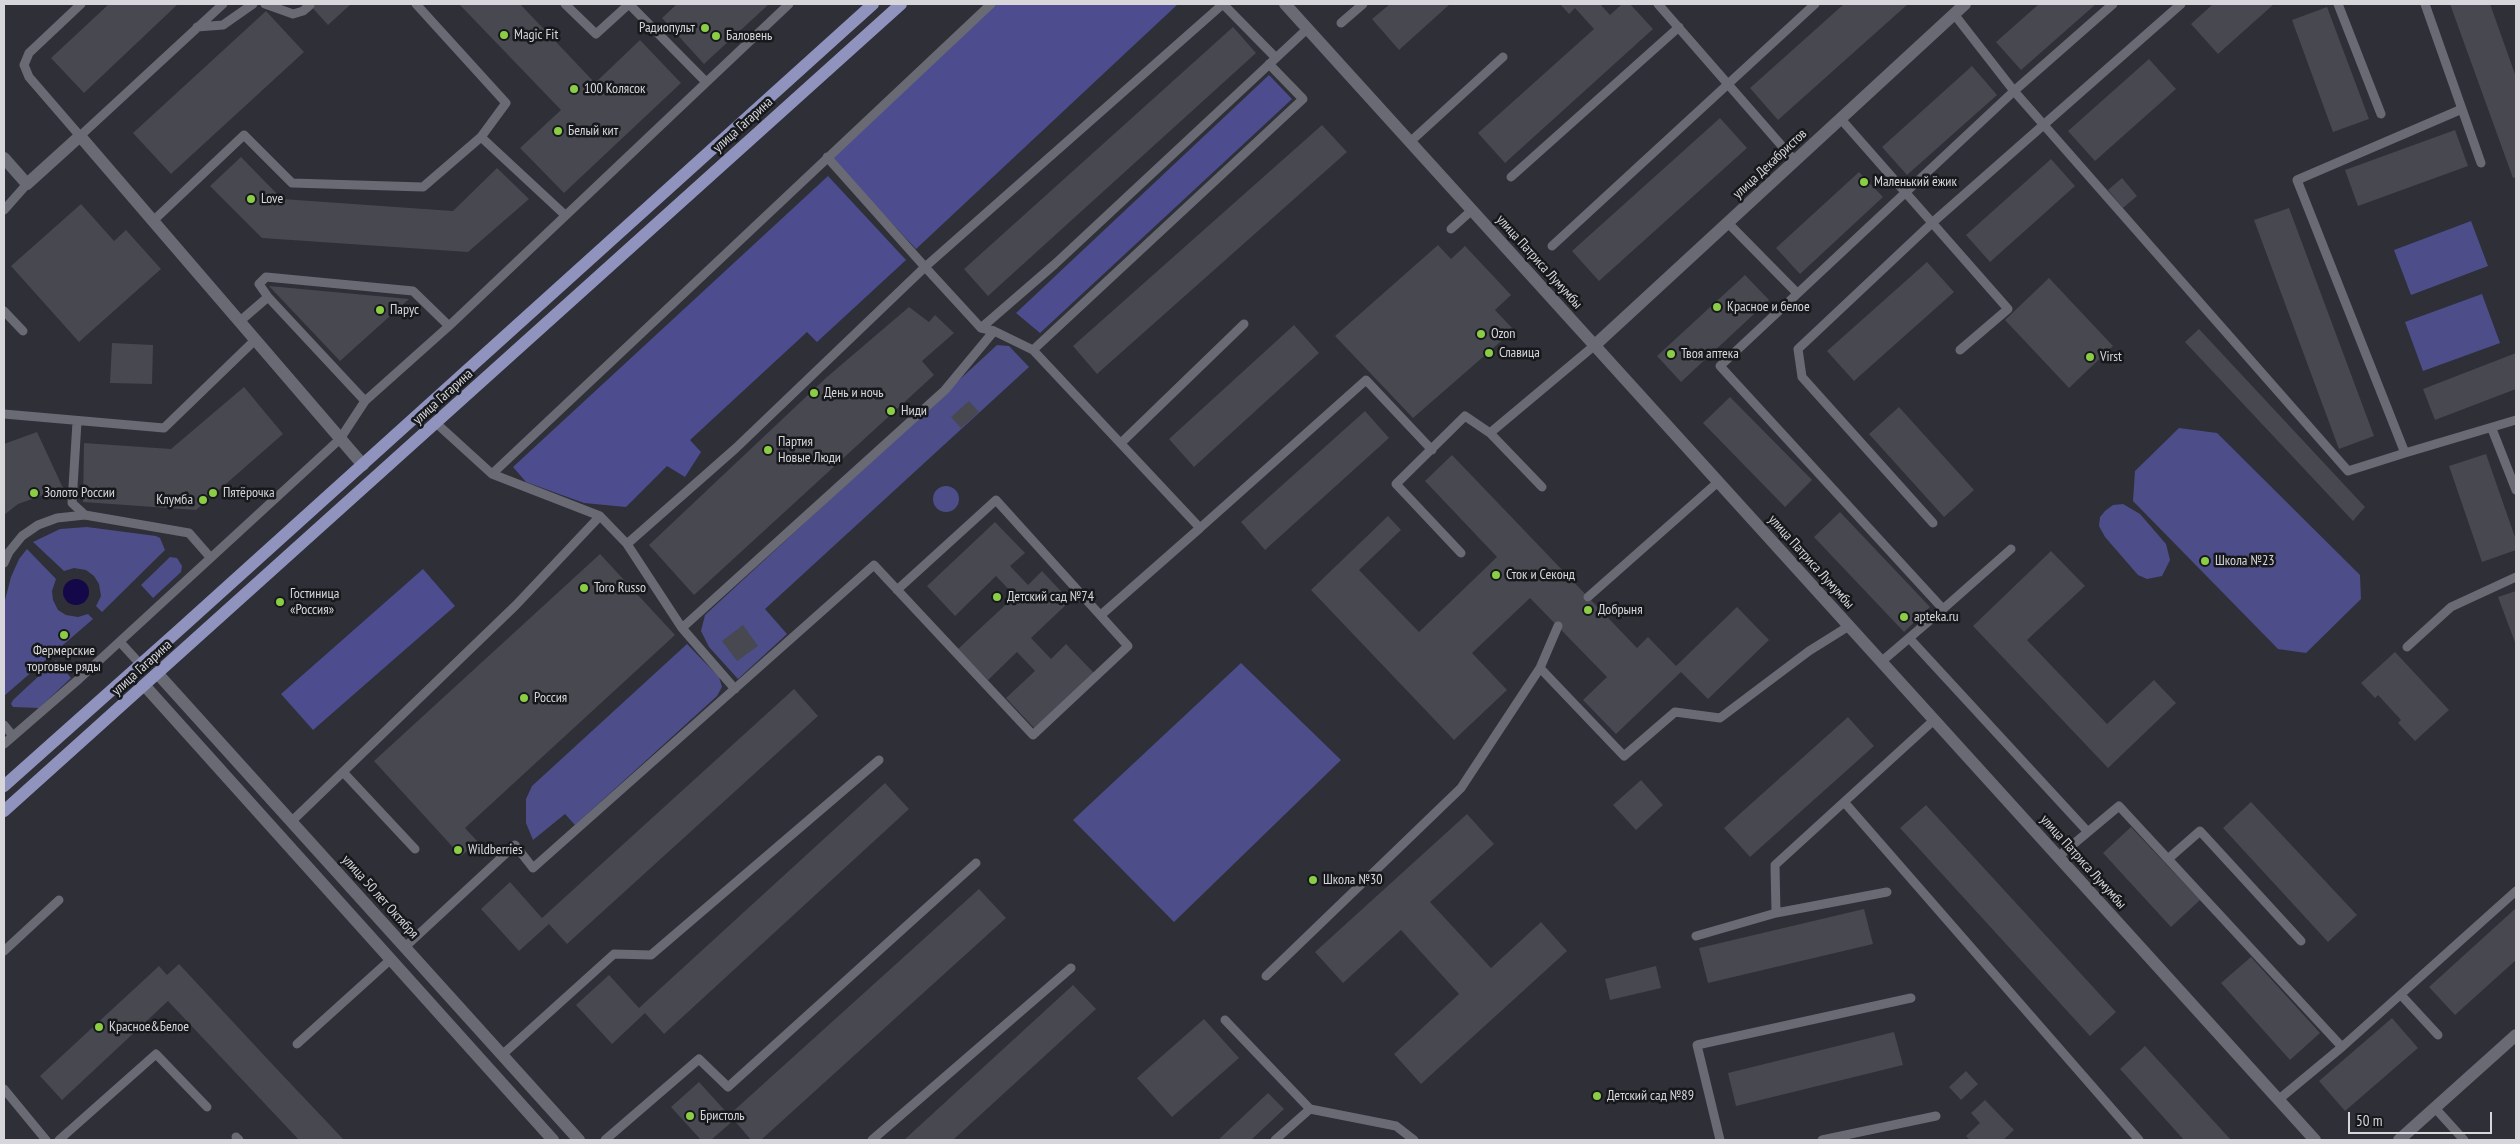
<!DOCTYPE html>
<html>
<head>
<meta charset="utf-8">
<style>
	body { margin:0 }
	#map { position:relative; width:2520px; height:1144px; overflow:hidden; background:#2e2f37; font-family:"PT Sans Narrow",sans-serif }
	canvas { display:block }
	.frame { position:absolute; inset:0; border:5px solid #d6d6db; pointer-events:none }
	.scale { position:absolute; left:2348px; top:1112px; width:144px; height:22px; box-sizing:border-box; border:2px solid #d6d6db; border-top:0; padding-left:6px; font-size:15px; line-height:18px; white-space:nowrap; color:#d6d6db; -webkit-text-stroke:4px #17181b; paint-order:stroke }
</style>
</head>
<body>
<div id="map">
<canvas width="2520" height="1144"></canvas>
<div class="frame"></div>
<div class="scale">50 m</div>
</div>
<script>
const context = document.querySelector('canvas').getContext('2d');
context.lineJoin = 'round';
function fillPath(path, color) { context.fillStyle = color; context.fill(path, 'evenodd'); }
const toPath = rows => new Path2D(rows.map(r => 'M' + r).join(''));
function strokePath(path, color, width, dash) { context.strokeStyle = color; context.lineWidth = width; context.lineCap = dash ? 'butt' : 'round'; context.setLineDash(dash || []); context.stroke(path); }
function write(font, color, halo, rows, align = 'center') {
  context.font = font + ' "PT Sans Narrow",sans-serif'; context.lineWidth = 5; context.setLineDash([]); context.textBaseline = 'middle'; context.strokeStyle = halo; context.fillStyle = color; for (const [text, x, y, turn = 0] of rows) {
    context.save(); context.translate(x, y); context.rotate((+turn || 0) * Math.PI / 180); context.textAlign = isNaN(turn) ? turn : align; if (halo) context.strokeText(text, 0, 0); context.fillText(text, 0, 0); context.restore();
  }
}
const green = toPath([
	[2471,221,2488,266,2411,295,2394,250],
	[2482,294,2500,343,2423,371,2405,322],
	[997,345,1009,346,1029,367,765,609,787,634,738,679,709,647,701,631,705,615],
	[2179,428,2217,433,2360,575,2361,599,2306,653,2278,649,2133,501,2135,471],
	'933 499a13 13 0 1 1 26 0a13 13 0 1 1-26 0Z',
	[2123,504,2140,514,2166,544,2170,560,2162,576,2147,579,2138,575,2105,537,2099,526,2100,517,2105,511,2113,505],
	[87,527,156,536,160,538,165,550,102,612,96,606,101,596,99,584,94,576,86,570,74,568,64,571,33,542,60,529],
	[27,549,56,579,52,591,53,600,58,610,66,615,78,617,88,614,93,619,4,696,4,604,11,577,19,559],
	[170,557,177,558,182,566,181,572,153,598,141,585],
	[687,644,719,677,722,687,717,696,575,825,565,814,533,840,526,823,526,799,532,786],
	[56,660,71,678,39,708,13,707,11,704,13,700],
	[1241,663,1341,760,1174,922,1073,820]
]);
const forest = toPath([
	[996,4,1178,4,916,249,831,158],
	[1269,75,1292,99,1040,333,1016,313],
	[828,176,906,260,817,342,807,332,690,440,701,452,685,477,667,466,626,507,584,503,526,482,513,467],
	[423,569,455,606,313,730,281,694]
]);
const water = toPath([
	'63 592a13 13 0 1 1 26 0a13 13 0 1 1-26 0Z'
]);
const building = toPath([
	[109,4,178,4,84,93,51,58],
	[309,4,351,4,328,25],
	[459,4,520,4,595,83,640,40,681,83,564,193,520,148,561,110],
	[677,4,769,4,704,64,662,18],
	[1390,4,1450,4,1399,50,1372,19],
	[1560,4,1600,4,1610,15,1622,4,1630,4,1653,29,1505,163,1478,133,1594,29,1575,8,1569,14],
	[1844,4,1908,4,1778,120,1750,88],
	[2039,4,2096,4,2021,70,1996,42],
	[2213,4,2274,4,2218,54,2191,24],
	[2450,4,2490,4,2516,77,2516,177,2513,178],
	[2327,7,2369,119,2333,132,2292,20],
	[266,11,304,52,171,174,133,133],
	[1233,27,1256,53,988,296,964,269],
	[2149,59,2176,89,2095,161,2068,131],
	[1972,66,1997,95,1907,175,1882,147],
	[1720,118,1747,148,1599,281,1572,251],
	[1322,125,1347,152,1097,374,1073,346],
	[2455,130,2468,166,2358,206,2345,170],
	[241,157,282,199,453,211,497,168,529,199,468,252,262,238,210,186],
	[2051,159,2075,186,1990,262,1966,235],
	[1859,172,1883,197,1800,274,1776,248],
	[2122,178,2137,196,2123,208,2108,190],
	[81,204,114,241,126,230,161,269,79,342,11,266],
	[2289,208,2374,436,2339,449,2254,220],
	[1438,245,1451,259,1465,246,1511,295,1495,310,1514,330,1413,418,1335,336],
	[1927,262,1954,292,1854,381,1827,351],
	[1745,275,1769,300,1681,382,1657,356],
	[2049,278,2113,346,2069,388,2005,320],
	[269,286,409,299,340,361],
	[909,307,929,322,935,315,954,333,922,361,934,375,694,595,649,545,827,377],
	[1294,325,1319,353,1194,467,1169,439],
	[2199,329,2365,507,2353,521,2185,342],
	[112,343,153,345,152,384,110,383],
	[2516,353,2516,389,2435,420,2423,389],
	[244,387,283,434,196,510,83,502,84,443,171,449],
	[1730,397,1812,480,1785,507,1703,423],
	[969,401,979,412,961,428,951,417],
	[1899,407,1974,490,1944,517,1869,434],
	[1365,411,1389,438,1265,550,1241,522],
	[37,432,63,488,18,504,4,515,4,444],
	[2486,454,2516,540,2516,550,2482,562,2449,466],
	[1452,455,1637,648,1648,637,1676,666,1737,607,1769,640,1708,699,1681,672,1616,734,1583,700,1607,677,1530,598,1472,653,1507,690,1454,740,1311,590,1388,516,1401,530,1359,570,1419,632,1497,557,1425,481],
	[1840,512,1930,607,1904,632,1814,537],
	[995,522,1025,553,1010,566,1028,585,1042,571,1070,601,1031,638,1051,659,1066,644,1094,673,1035,729,1006,698,1035,671,1017,652,988,680,958,649,1015,596,996,576,955,616,927,586],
	[2051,551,2085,586,2027,640,2107,724,2154,680,2176,703,2108,768,1973,626],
	[600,554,675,635,465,828,478,842,461,856,374,761],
	[2516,591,2516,645,2498,597],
	[743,625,758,646,737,661,722,641],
	[2395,652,2449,710,2415,741,2398,723,2401,720,2378,695,2375,698,2361,683],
	[794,689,818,716,567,944,549,924,519,951,481,909,510,882,542,918],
	[1848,717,1874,746,1750,857,1724,828],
	[1641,780,1663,805,1636,830,1613,805],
	[885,783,909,809,664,1034,645,1013,612,1044,576,1005,609,975,639,1008],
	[2251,802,2357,915,2328,942,2223,828],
	[1926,805,2116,1012,2090,1036,1900,828],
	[1467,814,1494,844,1430,902,1491,968,1541,922,1567,951,1421,1084,1394,1054,1459,994,1401,930,1343,983,1315,952],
	[2131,827,2200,900,2171,927,2103,853],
	[979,889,1006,918,761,1140,751,1140,734,1120,711,1140,701,1140,671,1107,699,1082,729,1115],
	[2516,908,2516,960,2455,1015,2429,987],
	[1864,909,1873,944,1708,983,1699,948],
	[2251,957,2320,1033,2290,1060,2221,983],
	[179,964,274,1066,344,1140,299,1140,168,1001,62,1100,40,1076,159,966,167,975],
	[1656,966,1661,988,1610,1000,1605,979],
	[1073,985,1096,1009,953,1140,904,1140],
	[2392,1018,2418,1048,2345,1111,2319,1081],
	[1204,1019,1239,1058,1172,1117,1137,1078],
	[1894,1032,1903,1065,1736,1106,1728,1073],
	[2145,1046,2231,1140,2184,1140,2120,1069],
	[1966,1071,1978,1084,1961,1100,1949,1087],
	[1268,1093,1284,1109,1251,1140,1218,1140],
	[1985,1100,2014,1130,2003,1140,1970,1140,1966,1136,1980,1123,1971,1113]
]);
const service = toPath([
	[81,4,29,53,24,65,29,77,80,136,223,4],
	[265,4,293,14,303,11,310,5],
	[416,4,506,103,481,137,565,215],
	[565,4,596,34,629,4],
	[629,4,706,82],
	[1658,4,1795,161],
	[2338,4,2381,114],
	[2425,4,2481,163],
	[1954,14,2014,91,2348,471,2405,453,2297,180,2462,109],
	[1341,23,1363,4],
	[197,27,223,25,253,4],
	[1276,58,1223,4,925,267,981,328,994,331,1033,350,1200,528,1366,380,1432,450],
	[1840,118,2008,309,1960,350],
	[1410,142,1503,57],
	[1511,177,1679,27],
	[4,210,27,184],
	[153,221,244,135,292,183,423,187,481,137],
	[1728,223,1797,293],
	[1451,229,1472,210],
	[1552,246,1815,4],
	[268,297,259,284,266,277,413,291,449,326],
	[4,311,23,331],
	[239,322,268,297,365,401],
	[981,328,1055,264,1307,29],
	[1033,350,1303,99,1269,64],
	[4,414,164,428,255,340],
	[77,422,72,503,85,515],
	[436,423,492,474,600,516,627,544,682,628],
	[2492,429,2516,490],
	[1490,433,1542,487],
	[1121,443,1244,324],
	[2405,453,2516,420],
	[492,474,991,4],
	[1933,523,1802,377,1798,349,1932,223,2181,4],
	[627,544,736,448,925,267,827,157],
	[1461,553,1396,484,1465,416,1490,433,1595,345],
	[4,563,9,552,22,536,38,525,57,518,85,515,189,533,210,557],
	[1588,597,1718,482],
	[1943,609,2011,549],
	[1101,615,1200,528],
	[1910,639,2088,832],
	[120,642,141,665],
	[2407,647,2451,607,2516,577],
	[1881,662,1943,609,1720,366,2014,91,2113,4],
	[1540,668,1558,626],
	[735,689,682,628,945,390,994,331],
	[4,725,13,736],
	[4,744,79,679,340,439,365,401,449,326,789,4],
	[343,772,415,849],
	[1845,803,2139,1140],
	[291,822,516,605,600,516],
	[2058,857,2119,806,2342,1047],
	[2168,859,2200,831,2301,941],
	[1776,913,1775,865,1934,720],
	[1696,936,1776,913,1887,892],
	[405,947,515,845,533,868,874,565,1033,735,1128,646,996,500,897,590],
	[4,951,59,900],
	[1266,976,1461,788,1540,668,1624,756,1675,712,1720,718,1809,651,1849,626],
	[2401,995,2438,1035],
	[1225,1020,1310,1109,1396,1126,1414,1140],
	[297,1044,390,960],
	[502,1055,614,954,651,955,879,760],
	[4,1089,46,1140],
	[2278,1100,2342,1047,2516,891],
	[2435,1108,2464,1140],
	[236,1137,239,1140],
	[59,1140,156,1054,207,1107],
	[605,1140,699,1059,728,1087,976,863],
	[872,1140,1071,968],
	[1275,1140,1310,1109],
	[1720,1140,1697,1045,1911,998],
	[1822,1140,1936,1116]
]);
const minor = toPath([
	[1285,4,2315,1140],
	[4,158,27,184,80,136,363,465],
	[1595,345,1965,4]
]);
const tertiary = toPath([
	[158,674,579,1140],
	[145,686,553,1140],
	[2399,1140,2516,1035]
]);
const primary = toPath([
	[4,786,178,631,873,4],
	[4,811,901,4]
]);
const markers = [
	[705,28,5,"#8bce46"],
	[504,35,5,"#8bce46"],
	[716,36,5,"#8bce46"],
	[574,89,5,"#8bce46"],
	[558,131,5,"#8bce46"],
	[1864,182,5,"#8bce46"],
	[251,199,5,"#8bce46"],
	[1717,307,5,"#8bce46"],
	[380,310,5,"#8bce46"],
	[1481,334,5,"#8bce46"],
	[1489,353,5,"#8bce46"],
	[1671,354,5,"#8bce46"],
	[2090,357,5,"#8bce46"],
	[814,393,5,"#8bce46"],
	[891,411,5,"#8bce46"],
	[768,450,5,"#8bce46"],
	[34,493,5,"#8bce46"],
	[213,493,5,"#8bce46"],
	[203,500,5,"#8bce46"],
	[2205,561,5,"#8bce46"],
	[1496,575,5,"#8bce46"],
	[584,588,5,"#8bce46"],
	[997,597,5,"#8bce46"],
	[280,602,5,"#8bce46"],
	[1588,610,5,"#8bce46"],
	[1904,617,5,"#8bce46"],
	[64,635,5,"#8bce46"],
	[524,698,5,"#8bce46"],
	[458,850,5,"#8bce46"],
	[1313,880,5,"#8bce46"],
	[99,1027,5,"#8bce46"],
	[1597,1096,5,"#8bce46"],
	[690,1116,5,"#8bce46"]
];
const poiNames = [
	["Радиопульт",695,28,"right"],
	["Magic Fit",514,35],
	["Баловень",726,36],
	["100 Колясок",584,89],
	["Белый кит",568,131],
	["Маленький ёжик",1874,182],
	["Love",261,199],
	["Красное и белое",1727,307],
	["Парус",390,310],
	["Ozon",1491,334],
	["Славица",1499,353],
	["Твоя аптека",1681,354],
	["Virst",2100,357],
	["День и ночь",824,393],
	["Ниди",901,411],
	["Партия",778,442],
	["Новые Люди",778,458],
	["Золото России",44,493],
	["Пятёрочка",223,493],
	["Клумба",193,500,"right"],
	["Школа №23",2215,561],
	["Сток и Секонд",1506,575],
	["Toro Russo",594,588],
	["Гостиница",290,594],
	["«Россия»",290,610],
	["Детский сад №74",1007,597],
	["Добрыня",1598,610],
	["apteka.ru",1914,617],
	["Фермерские",64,651,"center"],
	["торговые ряды",64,667,"center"],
	["Россия",534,698],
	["Wildberries",468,850],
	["Школа №30",1323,880],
	["Красное&Белое",109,1027],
	["Детский сад №89",1607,1096],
	["Бристоль",700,1116]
];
const streetNames = [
	["улица Гагарина",743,125,-42],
	["улица Декабристов",1770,164,-43],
	["улица Патриса Лумумбы",1539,262,48],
	["улица Гагарина",443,397,-42],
	["улица Патриса Лумумбы",1811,562,48],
	["улица Гагарина",142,668,-42],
	["улица Патриса Лумумбы",2083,862,48],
	["улица 50 лет Октября",380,897,48]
];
fillPath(green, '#4d4d8a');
fillPath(forest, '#4d4c8f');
fillPath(water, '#150848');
fillPath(building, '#474850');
strokePath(service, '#696a73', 9);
strokePath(minor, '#696a73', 12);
strokePath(tertiary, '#696a73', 12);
strokePath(primary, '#9193bf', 12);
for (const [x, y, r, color] of markers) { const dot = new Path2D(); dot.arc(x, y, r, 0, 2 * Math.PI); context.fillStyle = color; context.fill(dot); strokePath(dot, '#17181b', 2); }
write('14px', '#d6d6db', '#17181b', poiNames, 'left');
write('14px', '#d6d6db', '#17181b', streetNames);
</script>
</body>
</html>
